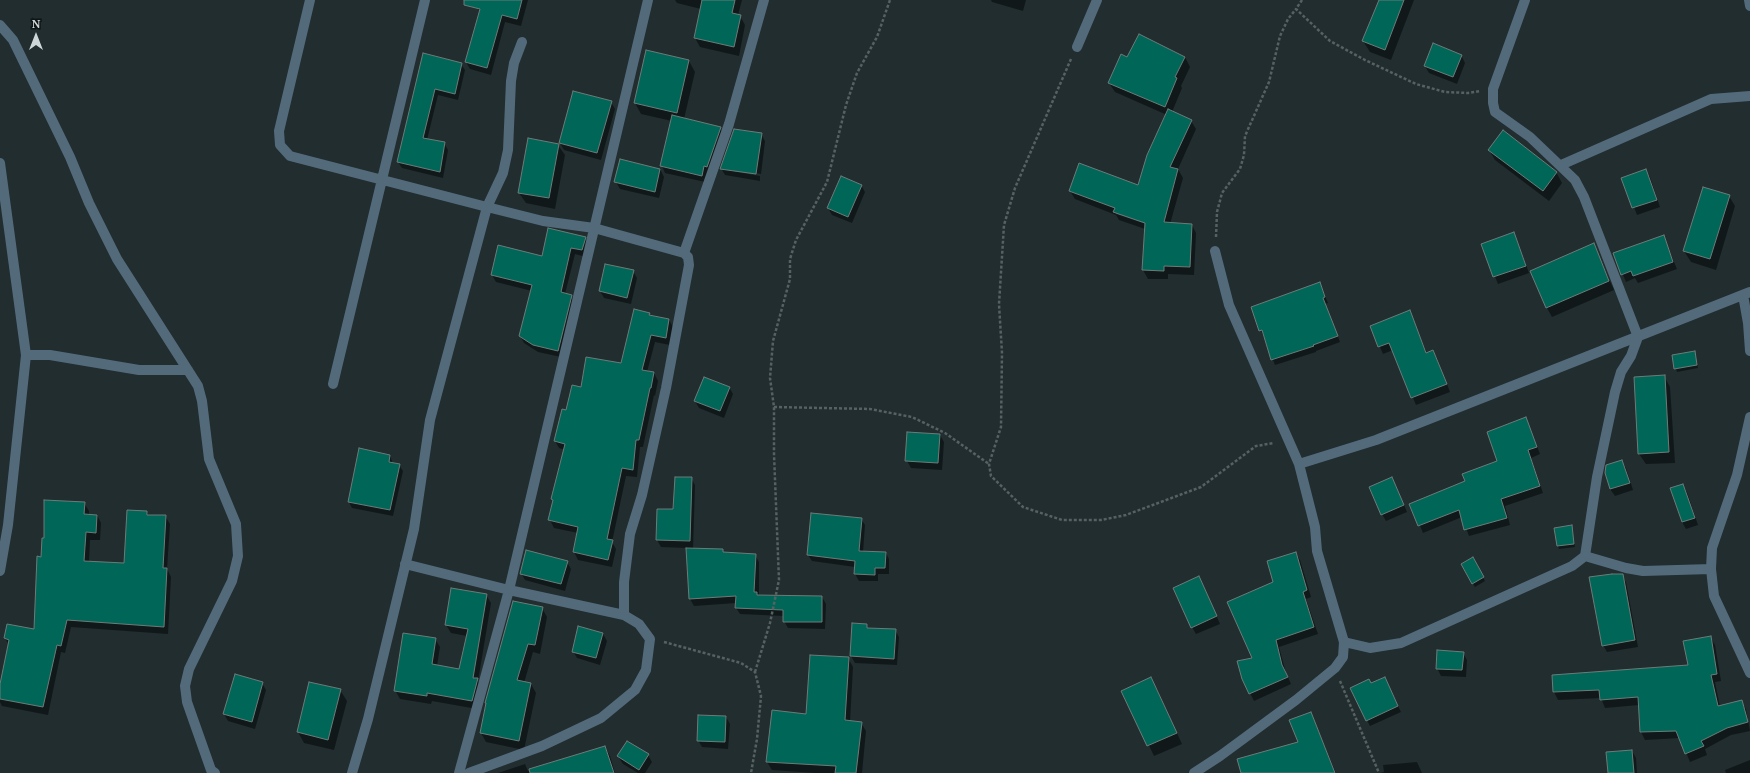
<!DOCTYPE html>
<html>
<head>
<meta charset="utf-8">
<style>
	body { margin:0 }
	#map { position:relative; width:1750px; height:773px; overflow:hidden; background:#212d2f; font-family:"Noto Serif",serif }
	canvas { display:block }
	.north { position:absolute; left:16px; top:16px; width:40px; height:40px; -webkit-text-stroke:3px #0f1415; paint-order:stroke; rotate:0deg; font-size:11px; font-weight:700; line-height:16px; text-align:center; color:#cfd6d7 }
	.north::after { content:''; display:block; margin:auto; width:14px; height:18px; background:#cfd6d7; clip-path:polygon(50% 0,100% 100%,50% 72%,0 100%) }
</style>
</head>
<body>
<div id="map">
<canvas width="1750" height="773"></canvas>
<div class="north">N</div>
</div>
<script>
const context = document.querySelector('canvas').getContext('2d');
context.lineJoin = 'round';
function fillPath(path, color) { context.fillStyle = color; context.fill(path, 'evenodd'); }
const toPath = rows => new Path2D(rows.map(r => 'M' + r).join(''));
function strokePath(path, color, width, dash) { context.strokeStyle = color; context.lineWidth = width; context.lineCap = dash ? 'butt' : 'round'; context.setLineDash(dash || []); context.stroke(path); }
const shadow = toPath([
	[480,0,528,0,521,26,505,22,491,75,470,69,466,62,480,12,478,9],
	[675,0,742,0,738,15,740,16,745,25,739,56,700,47,695,38,701,9,677,3],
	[991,0,1026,0,1023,11,992,2],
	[1380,0,1414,0,1391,60,1370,52,1363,41],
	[424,55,461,64,465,70,458,100,438,95,427,140,444,143,448,150,443,178,402,168,398,162],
	[1461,55,1465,63,1457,84,1429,73,1425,66],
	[1185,57,1190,67,1181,86,1182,88,1172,112,1191,121,1196,129,1178,169,1183,178,1170,224,1192,225,1196,233,1194,275,1168,274,1168,279,1148,279,1143,270,1145,229,1119,220,1116,215,1075,199,1070,191,1139,187,1167,115,1115,92,1109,83,1128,58],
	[1116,212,1150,224,1149,225,1116,214],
	[689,61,695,72,684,119,720,128,724,134,705,182,665,173,662,166,672,121,641,114,635,103],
	[611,102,615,109,601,160,564,150,560,143],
	[761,134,765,141,761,174,726,168,726,170,760,176,760,181,725,175,721,168],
	[558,145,565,155,555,209,526,203,519,193],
	[1489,150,1556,172,1562,183,1549,201,1495,160],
	[660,169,664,177,659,198,620,189,616,182],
	[1646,170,1650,177,1660,207,1637,215,1623,178],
	[861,185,865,192,852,223,832,215,828,208],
	[1729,196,1735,206,1716,270,1691,262,1684,251],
	[1513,233,1517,240,1529,273,1498,284,1482,244],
	[1663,236,1677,269,1638,283,1635,278,1626,282,1614,254],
	[585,237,589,244,586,257,575,254,565,294,571,296,575,303,561,357,538,352,524,343,520,336,532,291,496,282,492,275,543,257],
	[1593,244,1614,290,1552,317,1547,308],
	[633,271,637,278,631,304,604,298,600,291],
	[1319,283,1328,303,1325,304,1340,342,1316,351,1316,352,1275,365,1252,308],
	[1409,312,1427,353,1433,351,1437,358,1450,392,1416,405,1393,350,1383,354,1371,326],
	[649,314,651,317,669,320,673,327,670,345,655,342,647,372,654,373,658,381,655,396,654,395,643,447,640,447,637,477,626,476,612,542,616,549,612,567,578,560,574,552,578,533,554,528,550,520,554,501,552,499,565,450,559,448,555,441,566,411,582,388,622,365],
	[1694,352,1698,368,1677,372,1673,355],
	[1664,376,1670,387,1675,463,1646,464,1639,454],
	[729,387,733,394,724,418,699,408,695,401],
	[1526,418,1540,454,1531,458,1543,493,1505,506,1510,525,1469,536,1462,517,1423,533,1411,504,1466,482,1499,461],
	[940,435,944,442,942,470,911,468,907,461],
	[390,456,393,464,399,465,403,471,393,516,352,508,349,502],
	[1622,461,1626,468,1633,490,1615,496,1610,489],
	[691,478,695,485,693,549,722,550,724,553,755,555,759,562,759,596,822,597,826,604,825,629,788,628,784,621,784,616,740,614,736,608,736,603,694,606,690,599,687,548,661,547,657,540],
	[1683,485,1687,492,1698,525,1686,529,1682,522,1671,489],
	[1396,486,1407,512,1386,521,1382,514],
	[84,503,89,511,89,515,97,515,101,523,100,540,90,540,89,562,125,564,147,512,149,516,165,516,170,524,167,569,171,577,168,634,71,627,65,653,61,652,48,715,2,706,0,702,0,688,9,645,5,638,35,630,45,539],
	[861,519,865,525,863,552,886,553,889,559,889,574,878,574,878,581,859,581,855,574,855,567,812,561,808,555],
	[1571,527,1575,547,1559,549,1558,546],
	[1296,553,1300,560,1311,597,1306,599,1318,634,1279,647,1286,673,1291,684,1254,701,1243,679,1253,659,1274,583],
	[1472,559,1485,581,1475,587,1462,565],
	[567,562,571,569,565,591,525,580,521,573],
	[1622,575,1626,582,1638,647,1607,652,1603,645],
	[1203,585,1220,624,1196,634,1192,627],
	[486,595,491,603,478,681,482,688,477,709,432,701,431,704,400,699,395,690,435,639,440,647,437,666,460,670,467,636,451,633,446,625],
	[542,608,547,617,540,654,533,652,524,683,531,684,536,693,524,750,486,742,481,733,487,704],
	[866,625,868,629,895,630,899,637,897,665,855,663,851,656],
	[603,634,607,641,600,665,577,658,573,651],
	[1710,637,1715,645,1721,681,1715,682,1720,707,1741,701,1746,709,1750,731,1731,735,1705,749,1707,755,1690,762,1680,738,1645,740,1641,732,1639,705,1605,708,1601,698,1558,700,1554,692,1689,666],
	[1463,653,1467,660,1466,677,1441,676,1437,668],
	[848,658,853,667,850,722,861,723,866,731,862,773,815,773,772,770,767,762,807,715],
	[262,683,266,690,255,729,228,721,224,714],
	[310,683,340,690,347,701,334,750,304,743,298,732],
	[1387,684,1401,712,1370,726,1367,720,1371,685],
	[1157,689,1182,744,1154,756,1123,691],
	[1311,713,1336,773,1242,773,1299,743],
	[726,717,730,724,728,749,702,747,698,740],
	[605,747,610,756,615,773,498,773,525,764,528,771],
	[1632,751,1636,758,1637,773,1609,773],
	[648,755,652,762,645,773,638,773,623,764,618,756],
	[1750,760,1750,773,1726,773,1725,770],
	[1417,762,1422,773,1380,773,1384,772,1383,765]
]);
const building = toPath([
	[464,0,522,0,517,19,502,15,487,68,465,62,480,9,464,5,464,0],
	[702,0,735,0,732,13,741,15,734,47,694,38,702,0],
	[1379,0,1404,0,1385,50,1362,41,1379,0],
	[1139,34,1185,57,1175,77,1177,78,1165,107,1108,83,1121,54,1127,57,1139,34],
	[1433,43,1462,55,1453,77,1424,66,1433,43],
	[646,50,689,60,677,113,634,103,646,50],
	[423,53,462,63,455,94,435,89,423,138,445,142,440,172,397,162,423,53],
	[573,91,612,101,597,153,559,143,573,91],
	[1168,109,1192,120,1170,167,1178,169,1164,222,1192,224,1190,267,1164,266,1164,271,1142,270,1145,223,1113,212,1115,208,1069,191,1079,163,1138,185,1147,155,1168,109],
	[672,115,721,127,707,167,704,166,702,176,660,166,672,115],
	[734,129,762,133,756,174,720,169,734,129],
	[1503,130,1557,172,1543,191,1488,150,1503,130],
	[528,138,559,144,549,198,518,193,528,138],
	[620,159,660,169,655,192,614,182,620,159],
	[1646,169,1657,200,1632,208,1621,178,1646,169],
	[841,176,862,185,848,217,827,208,841,176],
	[1703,187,1730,195,1710,259,1683,251,1703,187],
	[548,228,586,237,582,250,571,248,561,292,572,295,558,351,533,345,519,336,532,285,491,275,498,245,542,256,548,228],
	[1514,232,1526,266,1493,277,1481,244,1514,232],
	[1664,235,1673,262,1633,276,1631,271,1621,275,1613,253,1664,235],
	[1594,243,1609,281,1546,308,1530,271,1594,243],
	[605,264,634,270,627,298,599,291,605,264],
	[1320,282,1325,297,1323,298,1338,336,1313,345,1314,346,1271,360,1262,330,1259,331,1251,307,1320,282],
	[634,309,650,313,649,315,669,319,666,338,651,335,642,370,654,372,651,388,650,388,639,440,636,440,633,470,622,468,607,539,613,540,608,560,573,552,578,527,548,520,553,500,551,499,565,444,554,441,562,409,566,410,572,385,581,387,586,357,621,363,634,309],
	[1410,310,1426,353,1433,350,1447,384,1411,398,1389,343,1378,347,1370,326,1410,310],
	[1695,351,1697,365,1674,369,1672,355,1695,351],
	[1665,375,1669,452,1638,454,1634,377,1665,375],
	[704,377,730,387,720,411,694,401,704,377],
	[1526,417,1537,447,1528,450,1540,486,1501,499,1507,518,1464,530,1459,510,1418,526,1409,504,1465,481,1462,474,1497,461,1487,432,1526,417],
	[907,432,940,434,938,463,905,461,907,432],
	[359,448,390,455,389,462,400,464,390,510,348,502,359,448],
	[1622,460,1630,483,1610,489,1605,473,1606,465,1622,460],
	[675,477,692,477,690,541,656,540,657,509,673,509,675,477],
	[1392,477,1404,505,1381,515,1369,487,1392,477],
	[1683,484,1695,518,1682,522,1670,488,1683,484],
	[44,500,85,502,84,514,97,515,96,533,86,532,84,561,124,563,127,510,147,511,147,515,166,515,163,568,167,568,164,627,67,620,61,646,57,645,43,707,0,699,0,684,9,640,4,638,7,624,34,629,37,556,41,557,42,538,44,538,44,500],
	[811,513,862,518,859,551,886,552,885,568,875,568,875,575,854,574,855,561,807,555,811,513],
	[1572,525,1574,544,1557,546,1554,528,1572,525],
	[686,548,723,549,723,552,756,554,754,592,757,592,757,595,822,596,822,622,783,622,783,610,735,608,736,596,689,599,686,548],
	[526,550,568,561,561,584,520,574,526,550],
	[1296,552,1307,590,1303,592,1314,627,1276,640,1282,665,1288,677,1249,694,1242,679,1237,661,1252,658,1227,602,1273,582,1267,561,1296,552],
	[1473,557,1484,577,1472,584,1461,564,1473,557],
	[1612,574,1623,574,1635,640,1602,646,1589,577,1612,574],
	[1199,576,1217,616,1191,628,1173,588,1199,576],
	[451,588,487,594,473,678,478,678,472,701,427,693,427,696,394,691,403,633,436,638,432,664,459,669,468,629,445,625,451,588],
	[513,601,543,607,535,645,528,644,517,680,531,683,519,741,480,733,486,703,485,703,513,601],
	[852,623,867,624,867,628,896,629,894,659,850,656,852,623],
	[578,626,603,633,596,658,572,652,578,626],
	[1711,636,1717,674,1711,675,1718,706,1742,700,1748,722,1727,728,1701,741,1704,746,1685,754,1676,731,1640,732,1638,697,1600,700,1599,690,1553,692,1552,675,1688,665,1683,641,1711,636],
	[1437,650,1464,652,1462,670,1436,669,1437,650],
	[810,655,849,657,845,720,862,722,856,773,835,773,836,766,766,762,772,710,806,714,810,655],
	[235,674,263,682,252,722,223,714,235,674],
	[1151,677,1177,733,1147,746,1121,691,1151,677],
	[1385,677,1398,706,1366,721,1350,688,1369,679,1371,683,1385,677],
	[309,682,341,689,328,740,297,732,309,682],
	[1311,712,1335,773,1241,773,1237,759,1298,742,1289,720,1311,712],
	[698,715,726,716,725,742,697,741,698,715],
	[627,741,649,754,639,770,617,756,627,741],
	[605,746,614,773,530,773,529,769,605,746],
	[1632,750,1634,773,1608,773,1606,752,1632,750]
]);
const path = toPath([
	[1302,0,1296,9,1330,41,1365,60,1416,84,1445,92,1468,93,1480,91],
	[1071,59,1015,188,1004,225,999,304,1002,353,1001,427,989,464,991,476,1023,507,1062,520,1101,520,1126,515,1201,487,1256,446,1274,443],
	[1216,237,1217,212,1222,193,1240,169,1244,155,1245,136,1269,82,1280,36,1288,19,1296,9],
	[774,407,870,409,912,417,945,433,989,464],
	[664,642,741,663,755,672,761,696,757,739,751,773],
	[755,672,770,623,779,580,774,454,774,407,770,378,773,341,790,279,790,259,796,240,827,182,846,105,857,73,877,37,890,0],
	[1340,681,1379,773]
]);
const minor = toPath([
	[310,0,279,131,280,145,290,156,487,207,503,173,508,150,511,81,514,63,522,42],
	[1749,0,1750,6],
	[0,25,13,40,70,157,89,203,117,259,198,386,202,401,209,459,236,524,238,556,232,581,189,669,185,686,187,702,211,770,215,773],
	[1077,47,1097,0],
	[0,163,26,355,8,525,0,571],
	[1561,165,1711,99,1750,96],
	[1215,251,1229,305,1299,464],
	[684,253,729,124,764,0],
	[1743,295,1748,323,1750,351],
	[26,355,50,355,139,370,188,370],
	[333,384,425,0],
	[1750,417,1737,475,1712,548,1711,569,1714,596,1750,673],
	[1585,556,1626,568,1643,571,1711,569],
	[405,564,509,590,624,615,639,624,650,639,646,670,635,690,601,718,542,746,469,773],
	[1344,642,1370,648,1401,643,1572,566,1585,556,1597,477,1615,392,1621,372,1631,356,1638,337,1584,197,1575,180,1530,137,1495,112,1493,103,1493,89,1525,0],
	[352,773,368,719,414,529,430,420,487,207,543,221,594,228,684,253,688,257,689,265,666,388,642,495,630,534,624,582,624,615],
	[459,773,509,590,648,0],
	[1194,773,1220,756,1296,700,1335,668,1343,657,1344,642,1317,551,1315,527,1299,464,1376,440,1750,292]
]);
fillPath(shadow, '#0007');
fillPath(building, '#006758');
strokePath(building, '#6e7b78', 1);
strokePath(path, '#566162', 2.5, [3, 2]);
strokePath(minor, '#536a7b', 10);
</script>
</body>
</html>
